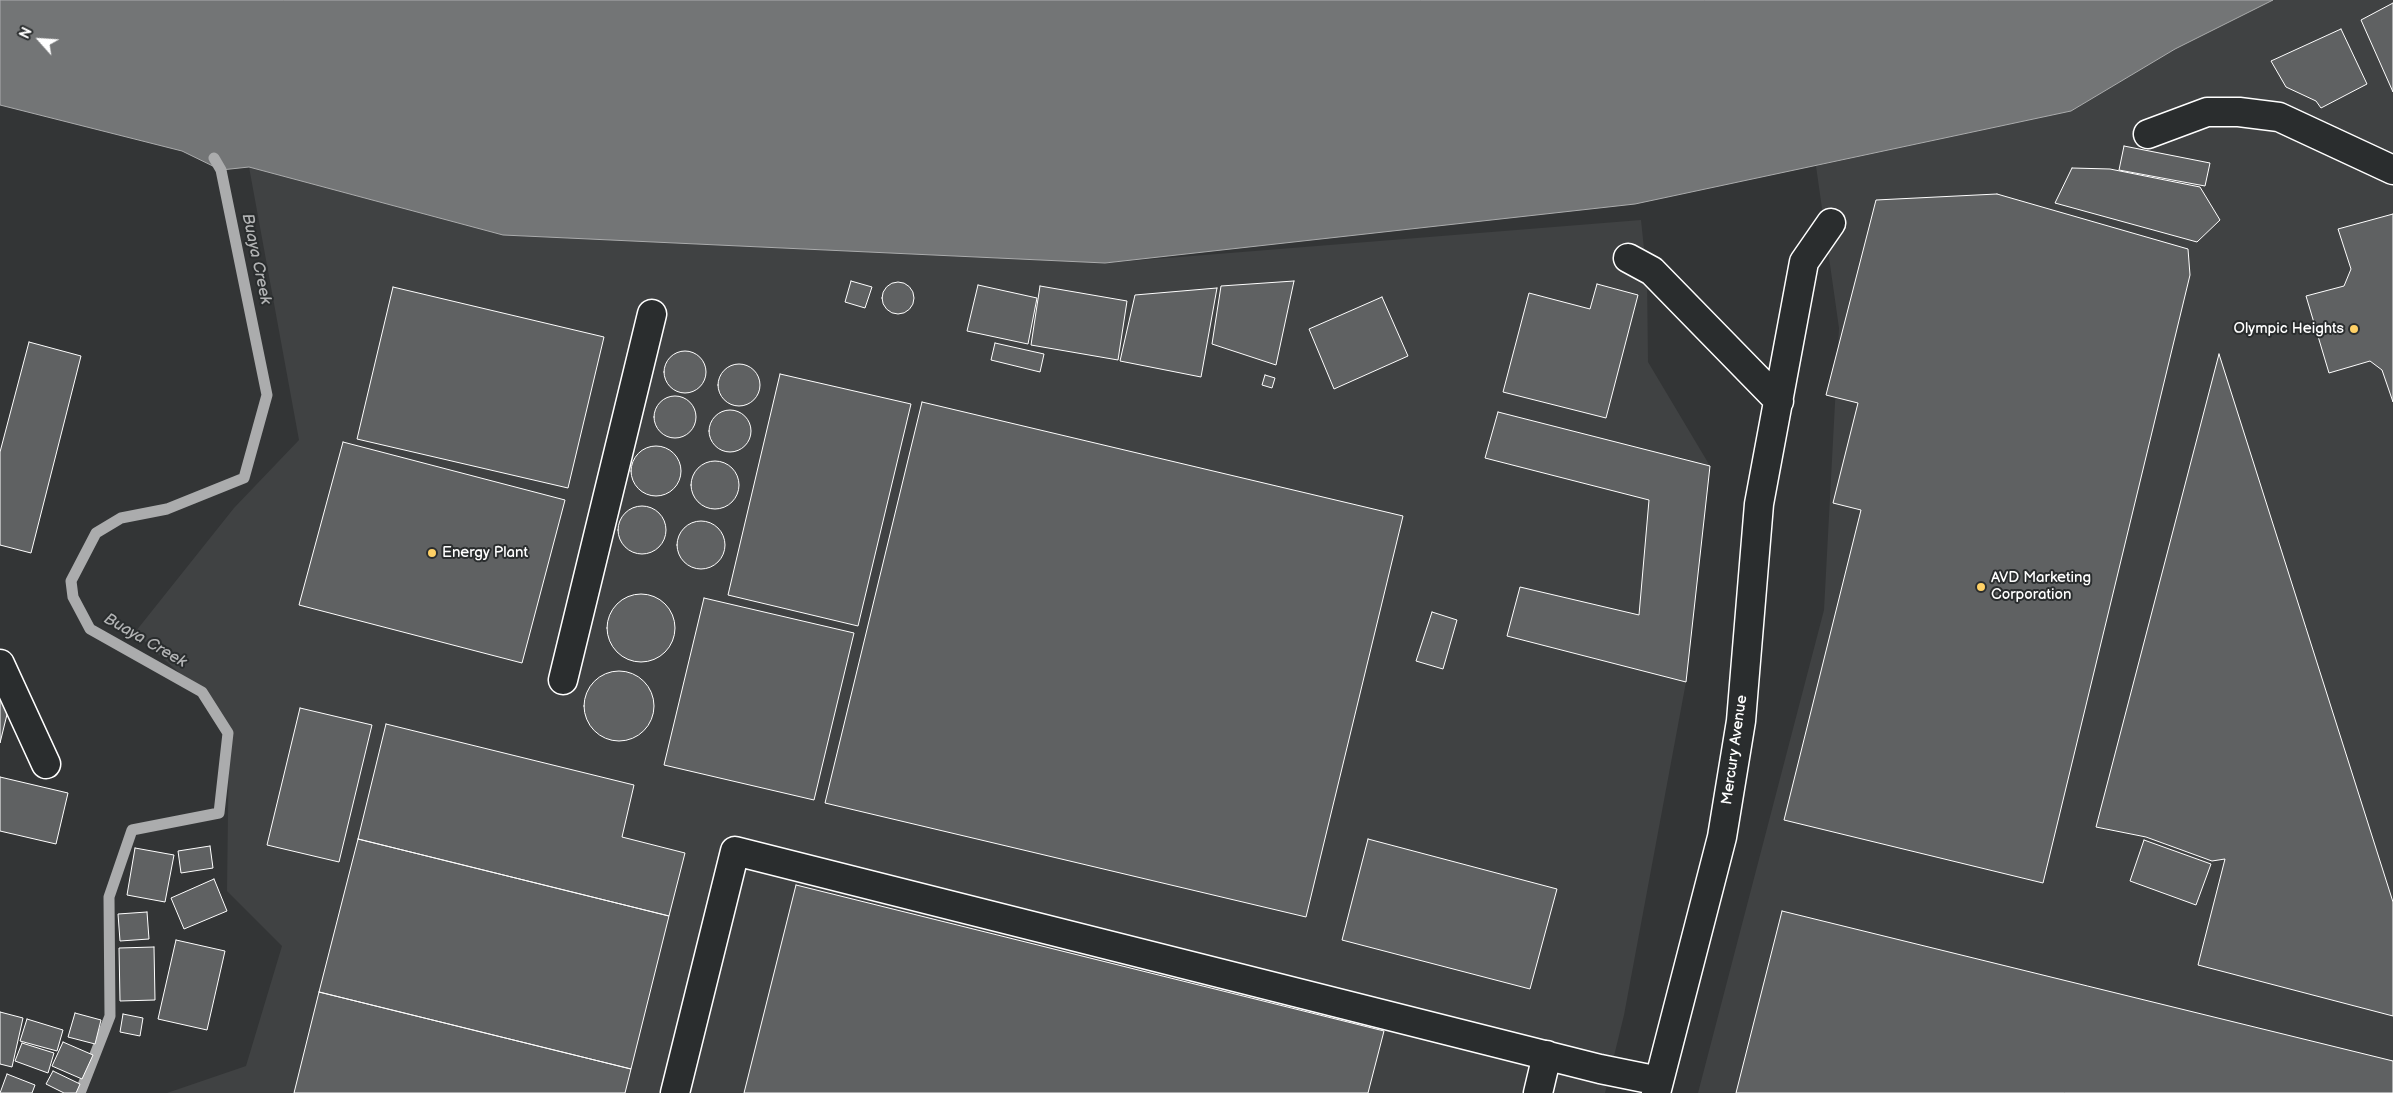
<!DOCTYPE html>
<html>
<head>
<meta charset="utf-8">
<style>
	body { margin:0 }
	#map { position:relative; width:2393px; height:1093px; overflow:hidden; background:#333536; font-family:"Balsamiq Sans",sans-serif }
	canvas { display:block }
	.north { position:absolute; left:15px; top:15px; width:50px; height:50px; -webkit-text-stroke:4px #2a2d2e; paint-order:stroke; rotate:296deg; font-size:14px; font-weight:700; line-height:20px; text-align:center; color:#fff }
	.north::after { content:''; display:block; margin:auto; width:18px; height:22px; background:#fff; clip-path:polygon(50% 0,100% 100%,50% 72%,0 100%) }
</style>
</head>
<body>
<div id="map">
<canvas width="2393" height="1093"></canvas>
<div class="north">N</div>
</div>
<script>
const context = document.querySelector('canvas').getContext('2d');
context.lineJoin = 'round';
function fillPath(path, color) { context.fillStyle = color; context.fill(path, 'evenodd'); }
const toPath = rows => new Path2D(rows.map(r => 'M' + r).join(''));
function strokePath(path, color, width, dash) { context.strokeStyle = color; context.lineWidth = width; context.lineCap = dash ? 'butt' : 'round'; context.setLineDash(dash || []); context.stroke(path); }
function write(font, color, halo, rows, align = 'center') {
  context.font = font + ' "Balsamiq Sans",sans-serif'; context.lineWidth = 4; context.setLineDash([]); context.textBaseline = 'middle'; context.strokeStyle = halo; context.fillStyle = color; for (const [text, x, y, turn = 0] of rows) {
    context.save(); context.translate(x, y); context.rotate((+turn || 0) * Math.PI / 180); context.textAlign = isNaN(turn) ? turn : align; if (halo) context.strokeText(text, 0, 0); context.fillText(text, 0, 0); context.restore();
  }
}
const built = toPath([
	[2273,0,2393,0,2393,1093,1698,1093,1824,610,1839,328,1816,166,2071,111,2175,49],
	[249,167,503,235,1105,263,1641,220,1647,277,1648,362,1710,466,1686,682,1624,1015,1605,1093,167,1093,246,1066,282,946,227,891,229,735,206,696,150,647,136,631,234,508,299,440]
]);
const water = toPath([
	[0,0,2273,0,2175,49,2071,111,1635,204,1105,263,503,235,249,167,221,170,182,151,0,105,0,0]
]);
const stream = toPath([
	[80,1093,110,1016,109,897,132,830,219,813,228,733,202,692,90,629,73,597,71,581,96,533,121,518,167,509,244,478,267,395,221,170,214,158]
]);
const building = toPath([
	[2393,3,2393,92,2361,20,2393,3],
	[2341,29,2367,84,2321,108,2316,101,2286,87,2271,61,2341,29],
	[2124,146,2210,163,2205,186,2119,170,2124,146],
	[2072,168,2110,169,2200,187,2220,220,2197,242,2055,203,2072,168],
	[1997,194,2188,249,2190,275,2043,883,1784,820,1861,510,1833,503,1858,403,1826,395,1876,200,1997,194],
	[2393,214,2393,402,2382,370,2370,361,2329,373,2306,296,2344,286,2351,269,2338,229,2393,214],
	[851,281,872,287,865,308,845,302,851,281],
	[1294,281,1276,365,1212,344,1221,286,1294,281],
	'882 298a16 16 0 1 1 32 0a16 16 0 1 1-32 0Z',
	[1597,284,1638,295,1606,418,1503,392,1529,293,1590,309,1597,284],
	[978,285,1037,298,1028,344,967,331,978,285],
	[1040,286,1127,301,1118,360,1031,345,1040,286],
	[393,287,604,337,568,488,357,439,393,287],
	[1217,288,1201,377,1120,361,1135,295,1217,288],
	[1382,297,1408,356,1334,389,1309,329,1382,297],
	[29,342,81,356,31,553,0,545,0,452,29,342],
	[995,343,1044,354,1040,372,991,360,995,343],
	'664 372a21 21 0 1 1 42 0a21 21 0 1 1-42 0Z',
	[2219,354,2393,902,2393,1016,2198,965,2225,859,2212,861,2146,837,2096,827,2219,354],
	'718 385a21 21 0 1 1 42 0a21 21 0 1 1-42 0Z',
	[780,374,911,404,858,626,728,595,780,374],
	[1265,375,1275,378,1272,388,1262,385,1265,375],
	'654 417a21 21 0 1 1 42 0a21 21 0 1 1-42 0Z',
	[922,402,1403,516,1306,917,825,803,922,402],
	'709 431a21 21 0 1 1 42 0a21 21 0 1 1-42 0Z',
	[1498,412,1710,466,1686,682,1507,636,1520,587,1639,615,1649,500,1485,458,1498,412],
	[343,442,565,500,522,663,299,605,343,442],
	'631 471a25 25 0 1 1 50 0a25 25 0 1 1-50 0Z',
	'691 485a24 24 0 1 1 48 0a24 24 0 1 1-48 0Z',
	'618 530a24 24 0 1 1 48 0a24 24 0 1 1-48 0Z',
	'677 545a24 24 0 1 1 48 0a24 24 0 1 1-48 0Z',
	'607 628a34 34 0 1 1 68 0a34 34 0 1 1-68 0Z',
	[704,598,854,633,814,800,664,765,704,598],
	[1432,612,1457,620,1443,669,1416,661,1432,612],
	'584 706a35 35 0 1 1 70 0a35 35 0 1 1-70 0Z',
	[0,691,12,694,0,743,0,691],
	[300,708,372,725,339,862,267,845,300,708],
	[386,724,634,785,622,837,685,853,669,916,358,839,386,724],
	[0,777,68,793,56,844,0,831,0,777],
	[358,839,669,916,631,1069,319,992,358,839],
	[1368,839,1557,889,1530,989,1342,940,1368,839],
	[2144,840,2211,864,2196,905,2130,881,2144,840],
	[210,846,213,868,181,873,178,851,210,846],
	[135,848,174,855,165,902,127,895,135,848],
	[214,879,227,911,184,929,171,898,214,879],
	[796,885,1384,1031,1368,1093,744,1093,796,885],
	[1782,911,2393,1061,2393,1093,1736,1093,1782,911],
	[147,912,149,939,120,941,118,914,147,912],
	[176,940,225,951,207,1030,158,1019,176,940],
	[154,947,155,1000,120,1001,119,948,154,947],
	[319,992,631,1069,625,1093,294,1093,319,992],
	[0,1012,23,1018,12,1067,0,1064,0,1012],
	[75,1013,101,1020,95,1044,68,1037,75,1013],
	[123,1014,143,1018,140,1036,120,1032,123,1014],
	[27,1019,63,1030,57,1051,20,1041,27,1019],
	[63,1042,93,1055,82,1079,52,1066,63,1042],
	[22,1043,54,1053,48,1073,15,1061,22,1043],
	[53,1071,80,1084,76,1093,64,1093,46,1084,53,1071],
	[7,1074,35,1085,32,1093,0,1093,7,1074]
]);
const minor = toPath([
	[2148,134,2207,112,2239,112,2279,117,2393,170],
	[1628,258,1652,271,1779,401],
	[0,664,46,764],
	[563,680,652,314],
	[675,1093,735,851,1600,1069,1659,1081],
	[1538,1093,1547,1055],
	[1656,1093,1722,837,1741,721,1759,504,1804,262,1831,223]
]);
const markers = [
	[2354,329,5,"#ffd166"],
	[432,553,5,"#ffd166"],
	[1981,587,5,"#ffd166"]
];
const poiNames = [
	["Olympic Heights",2344,329,"right"],
	["Energy Plant",442,553],
	["AVD Marketing",1991,578],
	["Corporation",1991,595]
];
const streetNames = [
	["Mercury Avenue",1735,750,-82]
];
const waterNames = [
	["Buaya Creek",256,259,78],
	["Buaya Creek",145,641,30]
];
fillPath(built, '#404243');
fillPath(water, '#737576');
strokePath(water, '#abacad', 1);
strokePath(stream, '#abacad', 11);
fillPath(building, '#5f6162');
strokePath(building, '#fff', 1);
strokePath(minor, '#fff', 31);
strokePath(minor, '#2a2d2e', 28);
for (const [x, y, r, color] of markers) { const dot = new Path2D(); dot.arc(x, y, r, 0, 2 * Math.PI); context.fillStyle = color; context.fill(dot); strokePath(dot, '#2a2d2e', 2); }
write('15px', '#fff', '#2a2d2e', poiNames, 'left');
write('15px', '#fff', '#2a2d2e', streetNames);
write('italic 16px', '#b2b3b4', '#2a2d2e', waterNames);
</script>
</body>
</html>
